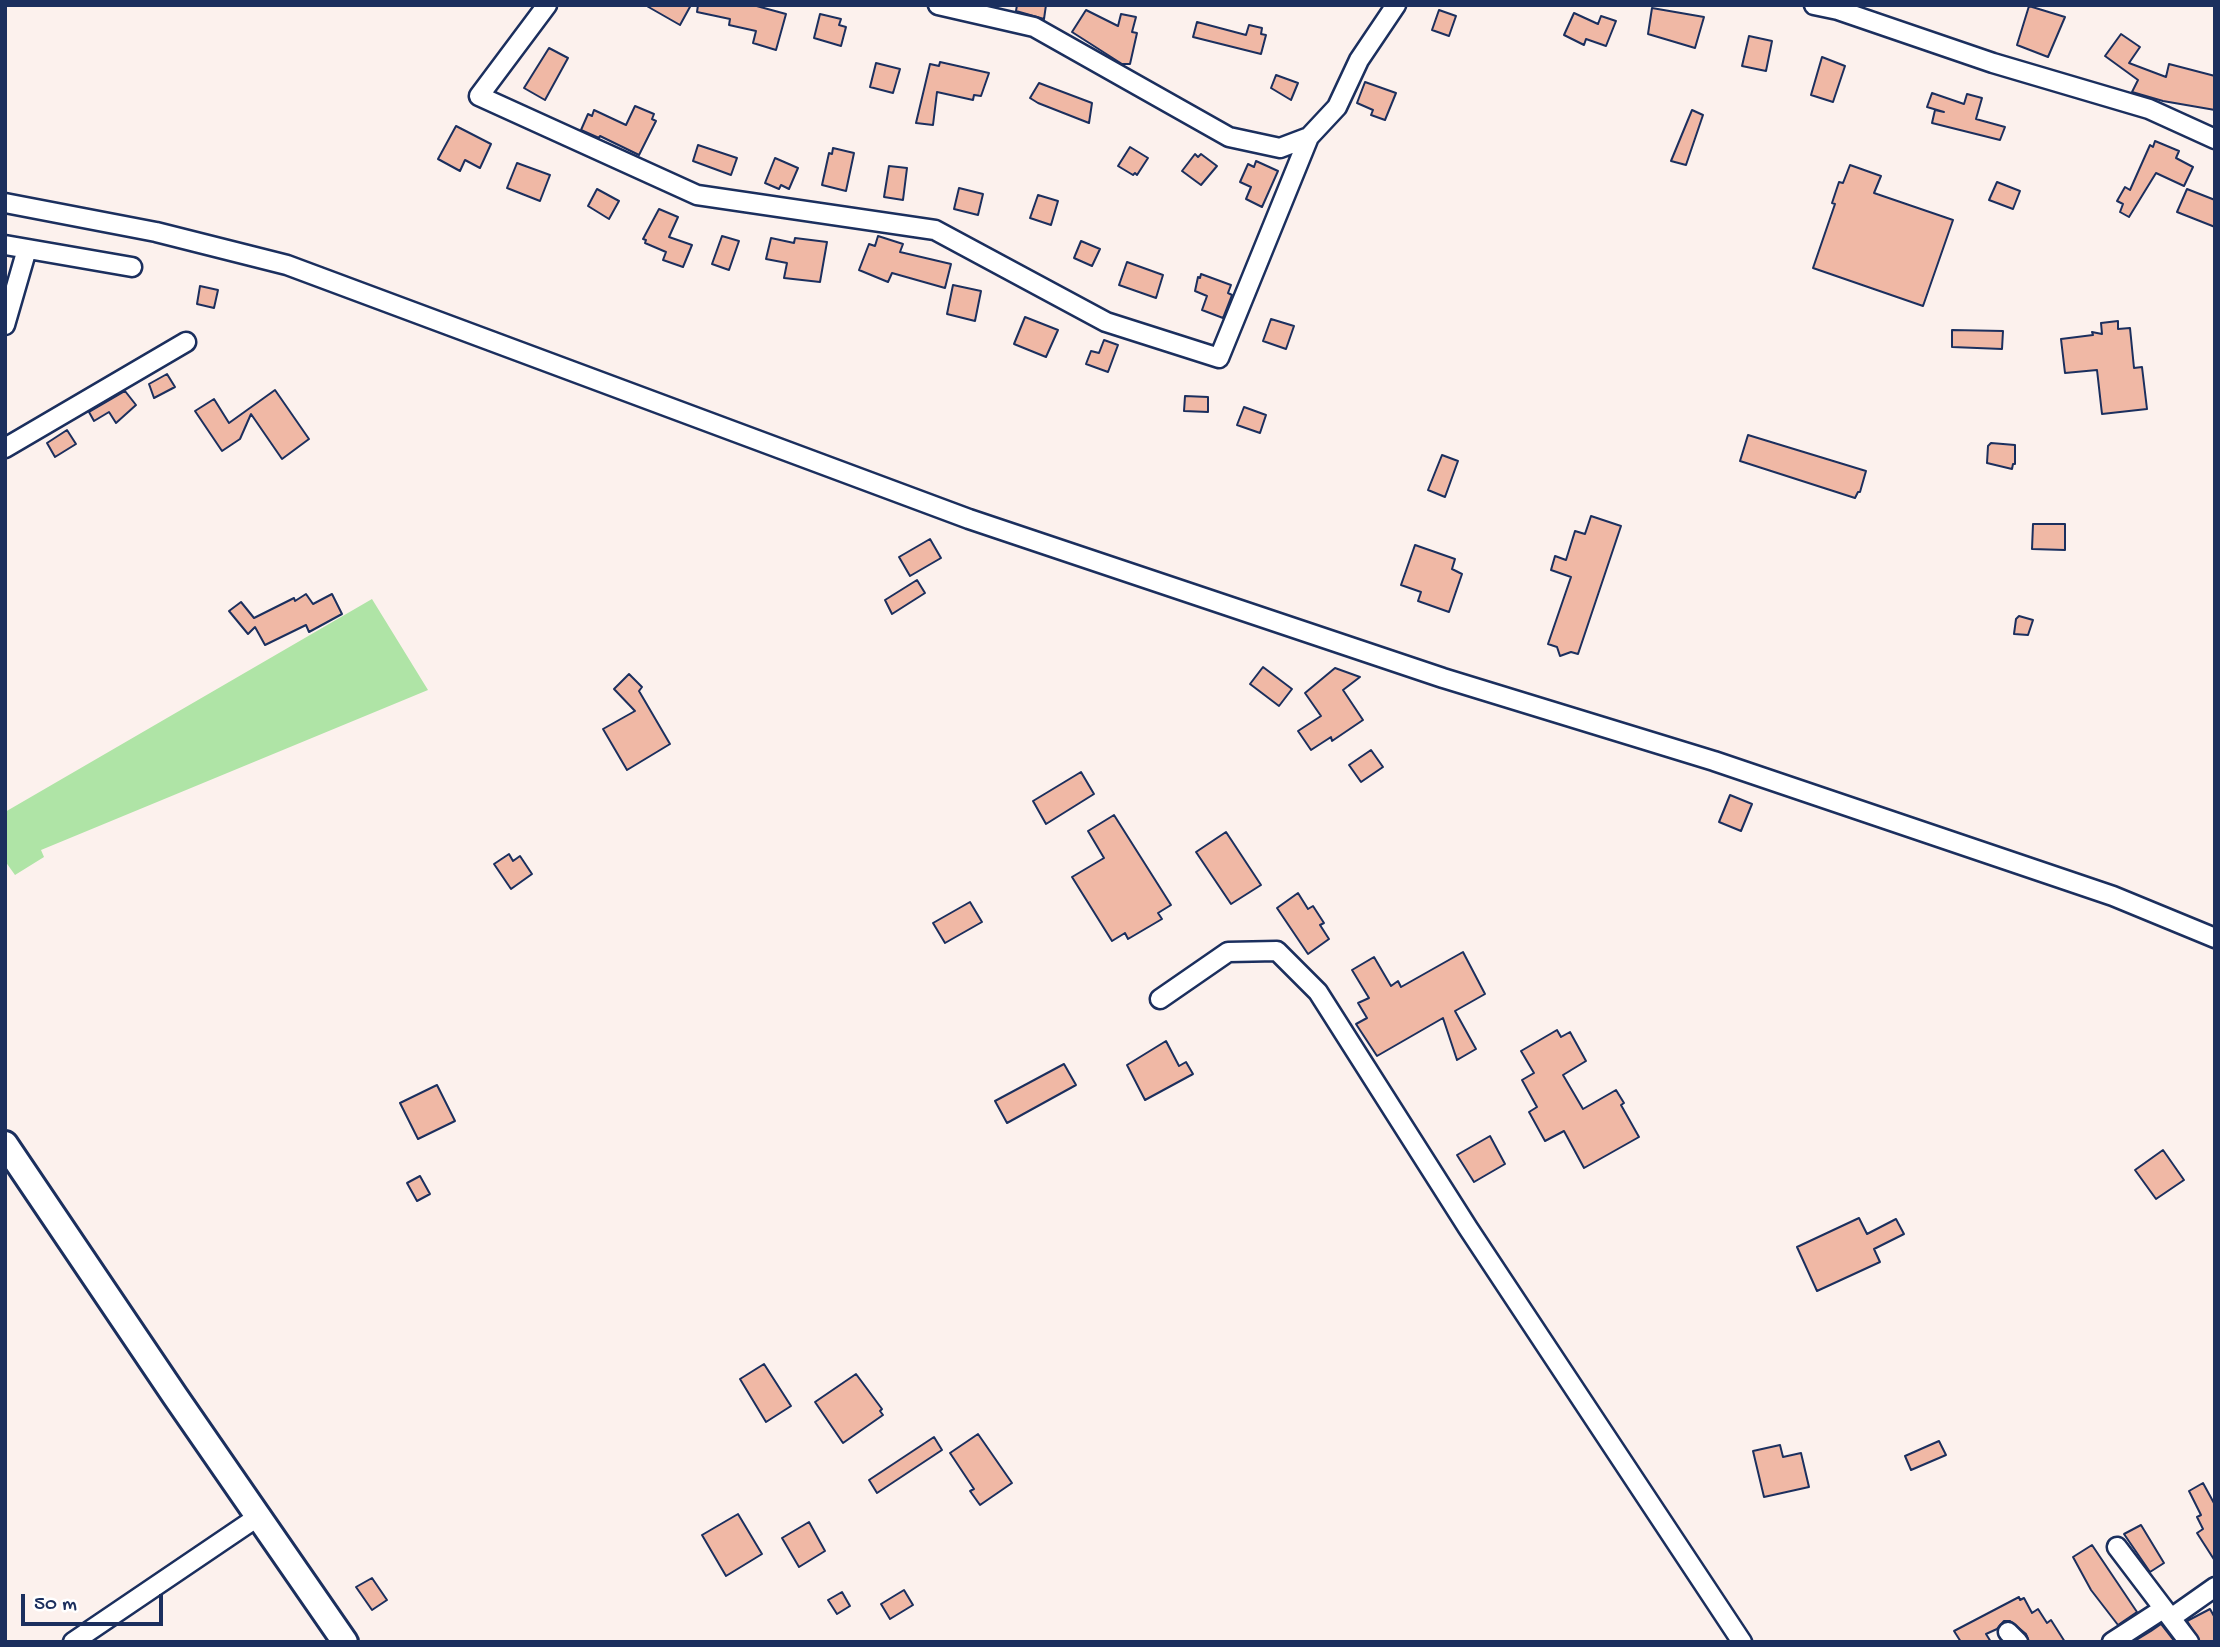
<!DOCTYPE html>
<style>
body{margin:0}
#map{position:relative;width:2220px;height:1647px;overflow:hidden;background:#fcf1ed;font-family:"Gochi Hand",sans-serif}
canvas{display:block}
.frame{position:absolute;inset:0;border:7px solid #1b2f5e;pointer-events:none}
.scale{position:absolute;left:21px;top:1594px;width:142px;height:32px;box-sizing:border-box;border:4px solid #1b2f5e;border-top:0;padding-left:9px;font-size:21px;line-height:24px;white-space:nowrap;color:#1b2f5e;-webkit-text-stroke:5px #fff;paint-order:stroke}
</style>
<div id="map">
<canvas width="2220" height="1647"></canvas>
<div class="frame"></div>
<div class="scale">50 m</div>
</div>
<script>
const c = document.querySelector('canvas').getContext('2d');
c.lineJoin = 'round';
function fill(path, color) { c.fillStyle = color; c.fill(path, 'evenodd'); }
function stroke(path, color, width, dash) { c.strokeStyle = color; c.lineWidth = width; c.lineCap = dash ? 'butt' : 'round'; c.setLineDash(dash || []); c.stroke(path); }
fill(new Path2D(`
 M372,599L428,690L41,850L44,857L15,875L5,861V812Z`), '#afe4a6');
const building = new Path2D(`
 M645,5H691L680,25Z
 M698,5H753L786,14L776,50L753,43L756,31L729,25L730,19L697,12Z
 M1017,5H1046L1044,19L1016,11Z
 M2029,6L2065,17L2048,57L2017,45Z
 M1652,8L1704,17L1695,48L1648,34Z
 M1086,10L1118,26L1121,14L1136,17L1132,32L1137,33L1130,64H1122L1072,32Z
 M1439,10L1456,16L1449,36L1432,30Z
 M1574,13L1598,24L1601,16L1616,21L1606,46L1586,39L1584,45L1564,35Z
 M820,14L841,19L839,25L846,27L841,46L814,38Z
 M1197,22L1246,35L1249,25L1262,28L1261,34L1266,35L1261,54L1193,37Z
 M2121,34L2140,47L2129,63L2166,77L2169,64L2215,76V110L2163,101L2132,92L2138,80L2105,56Z
 M1749,36L1772,41L1766,71L1742,66Z
 M549,48L568,58L545,100L524,88Z
 M1822,57L1845,66L1833,102L1811,95Z
 M940,62L989,73L981,96L974,95L973,100L937,92L933,125L916,123L930,64L939,66Z
 M876,63L900,69L893,93L870,87Z
 M1276,75L1298,83L1291,100L1271,88Z
 M1365,82L1396,93L1385,120L1371,115L1373,110L1357,103Z
 M1039,83L1092,103L1089,123L1038,103L1030,98Z
 M1932,93L1964,104L1967,94L1982,98L1976,119L2005,127L2000,140L1932,123L1935,110L1944,112L1927,107Z
 M635,106L654,114L652,119L656,121L639,155L600,136L599,138L581,130L588,114L592,116L594,110L626,125Z
 M1692,110L1703,115L1686,165L1671,161Z
 M456,126L491,144L480,168L465,160L460,171L438,159Z
 M2155,141L2179,151L2176,158L2193,167L2184,186L2156,173L2129,217L2120,212L2123,204L2117,201L2125,187L2130,190L2150,145L2153,147Z
 M698,145L737,158L731,175L693,161Z
 M1130,147L1148,158L1137,175L1135,173L1133,175L1118,166Z
 M833,148L854,153L846,191L822,185L829,153L832,154Z
 M1195,154L1198,157L1201,154L1217,166L1201,185L1182,171Z
 M775,158L798,168L789,189L781,185L779,189L765,183Z
 M1256,161L1278,171L1262,207L1246,199L1251,187L1240,182L1248,164L1254,167Z
 M517,163L550,175L540,201L507,188Z
 M1850,165L1881,176L1874,193L1953,220L1923,306L1813,268L1835,204L1832,203L1839,182L1843,183Z
 M889,166L907,168L903,200L884,197Z
 M1997,182L2020,191L2013,209L1989,200Z
 M959,188L983,194L978,215L954,209Z
 M597,189L619,201L609,219L588,206Z
 M2187,189L2215,200V227L2177,212Z
 M1038,195L1058,201L1051,225L1030,218Z
 M659,209L678,217L669,237L692,245L683,267L663,260L666,252L645,243L646,240L643,239Z
 M722,236L739,241L729,270L712,264Z
 M878,236L903,244L900,252L951,264L945,288L892,273L888,282L859,270L869,244L875,246Z
 M771,238L794,243L795,238L827,242L820,282L784,278L787,263L766,259Z
 M1081,241L1100,249L1092,266L1074,258Z
 M1127,262L1163,275L1156,298L1119,285Z
 M1201,274L1231,285L1228,293L1232,295L1223,318L1202,310L1207,296L1195,291L1198,277L1200,278Z
 M953,285L981,291L975,321L947,314Z
 M200,286L218,290L214,308L197,304Z
 M1025,317L1058,330L1046,357L1014,344Z
 M1271,319L1294,326L1286,349L1263,341Z
 M2118,321V329L2130,328L2134,368L2142,367L2147,409L2102,414L2097,370L2065,373L2061,339L2093,335L2092,332L2102,334L2101,323Z
 M1952,330L2003,331L2002,349L1952,347Z
 M1104,340L1118,345L1108,372L1086,364L1091,351L1099,353Z
 M167,374L175,387L154,398L149,384Z
 M275,390L309,439L282,459L251,414L240,439L222,451L195,411L214,399L229,423Z
 M125,391L136,405L116,423L109,412L94,421L89,412Z
 M1185,396L1208,397V412L1184,411Z
 M1244,407L1266,415L1260,433L1237,425Z
 M67,430L76,444L55,457L47,443Z
 M1748,435L1866,471L1860,492H1858L1855,498L1740,461Z
 M1991,443L2015,445V464H2013L2012,469L1987,463L1988,446Z
 M1442,455L1458,461L1445,497L1428,490Z
 M1591,516L1621,526L1578,654L1571,652L1560,656L1557,647L1548,644L1571,577L1551,570L1555,556L1566,560L1575,531L1585,534Z
 M2033,524H2065V550L2032,549Z
 M930,539L941,558L910,576L899,557Z
 M1415,545L1455,559L1452,569L1462,574L1449,612L1418,601L1421,592L1401,585Z
 M917,580L925,593L892,614L885,600Z
 M306,594L313,604L332,594L342,614L309,632L306,625L265,645L255,627L248,634L229,611L241,602L254,618L294,598L295,601Z
 M2019,616L2033,620L2028,635L2014,634L2016,619Z
 M1263,667L1292,689L1279,706L1250,684Z
 M1335,668L1360,677L1343,690L1363,720L1332,741L1331,737L1311,750L1298,731L1321,716L1305,693Z
 M629,674L642,687L639,691L670,744L627,770L603,729L635,711L614,689Z
 M1371,750L1383,767L1361,782L1349,765Z
 M1081,772L1094,794L1046,824L1033,801Z
 M1730,795L1752,804L1741,831L1719,822Z
 M1114,815L1171,905L1158,913L1162,919L1128,939L1125,933L1112,941L1072,877L1104,858L1088,831Z
 M1226,832L1261,885L1231,904L1196,852Z
 M509,854L513,861L520,856L532,874L511,889L494,864Z
 M1298,893L1308,909L1313,906L1324,923L1320,925L1329,939L1308,954L1277,908Z
 M970,902L982,922L945,943L933,923Z
 M1463,952L1485,994L1455,1011L1476,1049L1457,1060L1443,1018L1377,1056L1356,1024L1367,1018L1358,1003L1369,998L1352,970L1374,957L1391,986L1398,981L1401,987Z
 M1557,1030L1561,1037L1570,1032L1586,1061L1563,1075L1583,1109L1616,1090L1624,1103L1621,1105L1639,1137L1584,1168L1564,1131L1545,1141L1529,1112L1537,1107L1522,1080L1534,1073L1521,1051Z
 M1166,1041L1179,1066L1186,1062L1193,1074L1145,1100L1127,1065Z
 M1064,1064L1076,1085L1007,1123L995,1101Z
 M437,1085L455,1121L418,1139L400,1103Z
 M1490,1136L1505,1164L1474,1182L1457,1155Z
 M2163,1150L2184,1180L2156,1199L2135,1170Z
 M420,1176L430,1194L417,1201L407,1183Z
 M1859,1218L1867,1234L1896,1219L1904,1234L1874,1249L1880,1262L1817,1291L1797,1247Z
 M764,1364L791,1406L766,1422L740,1379Z
 M856,1374L882,1409L880,1411L883,1415L843,1443L815,1402Z
 M978,1434L1012,1483L980,1505L970,1491L974,1489L950,1453Z
 M934,1437L942,1450L877,1493L869,1480Z
 M1939,1441L1946,1455L1911,1470L1905,1456Z
 M1780,1445L1783,1457L1801,1453L1809,1487L1764,1497L1753,1451Z
 M2203,1483L2215,1505V1561L2197,1533L2203,1529L2197,1517L2201,1515L2189,1491Z
 M738,1514L762,1554L726,1576L702,1535Z
 M809,1522L825,1551L799,1567L782,1538Z
 M2141,1525L2164,1563L2150,1572L2124,1534Z
 M2092,1545L2137,1612L2118,1625L2091,1590L2073,1557Z
 M372,1578L387,1600L372,1610L356,1587Z
 M904,1590L913,1605L890,1619L881,1604Z
 M842,1592L850,1606L837,1614L828,1600Z
 M2019,1597L2020,1600L2024,1598L2032,1613L2038,1609L2047,1623L2051,1620L2065,1642H2029L2026,1634L2010,1621H2004L1997,1629L1986,1634L1991,1642H1961L1954,1631Z
 M2210,1609L2215,1618V1642H2200L2187,1621Z
 M2161,1624L2175,1642H2133L2151,1631Z`);
fill(building, '#f0b8a5');
stroke(building, '#1b2f5e', 2);
const street = new Path2D(`
 M547,5L479,96L697,195L935,230L1106,322L1219,358L1309,137L1337,107L1359,60L1396,5
 M938,5L1034,27L1229,137L1280,148L1309,137
 M1814,5L1838,10L1993,63L2149,109L2215,139
 M5,203L156,232L287,265L969,519L1443,678L1714,761L2113,896L2215,938
 M5,245L132,267
 M5,325L27,249
 M5,448L186,342
 M1160,999L1228,952L1277,951L1318,992L1468,1228L1742,1642
 M2117,1547L2189,1642
 M2171,1618L2215,1587
 M2008,1632L2018,1642
 M73,1642L259,1516
 M2112,1642L2163,1609`);
const secondary = new Path2D(`
 M5,1144L175,1396L345,1642`);
stroke(street, '#1b2f5e', 23);
stroke(secondary, '#1b2f5e', 30);
stroke(street, '#fff', 18);
stroke(secondary, '#fff', 24);
</script>
